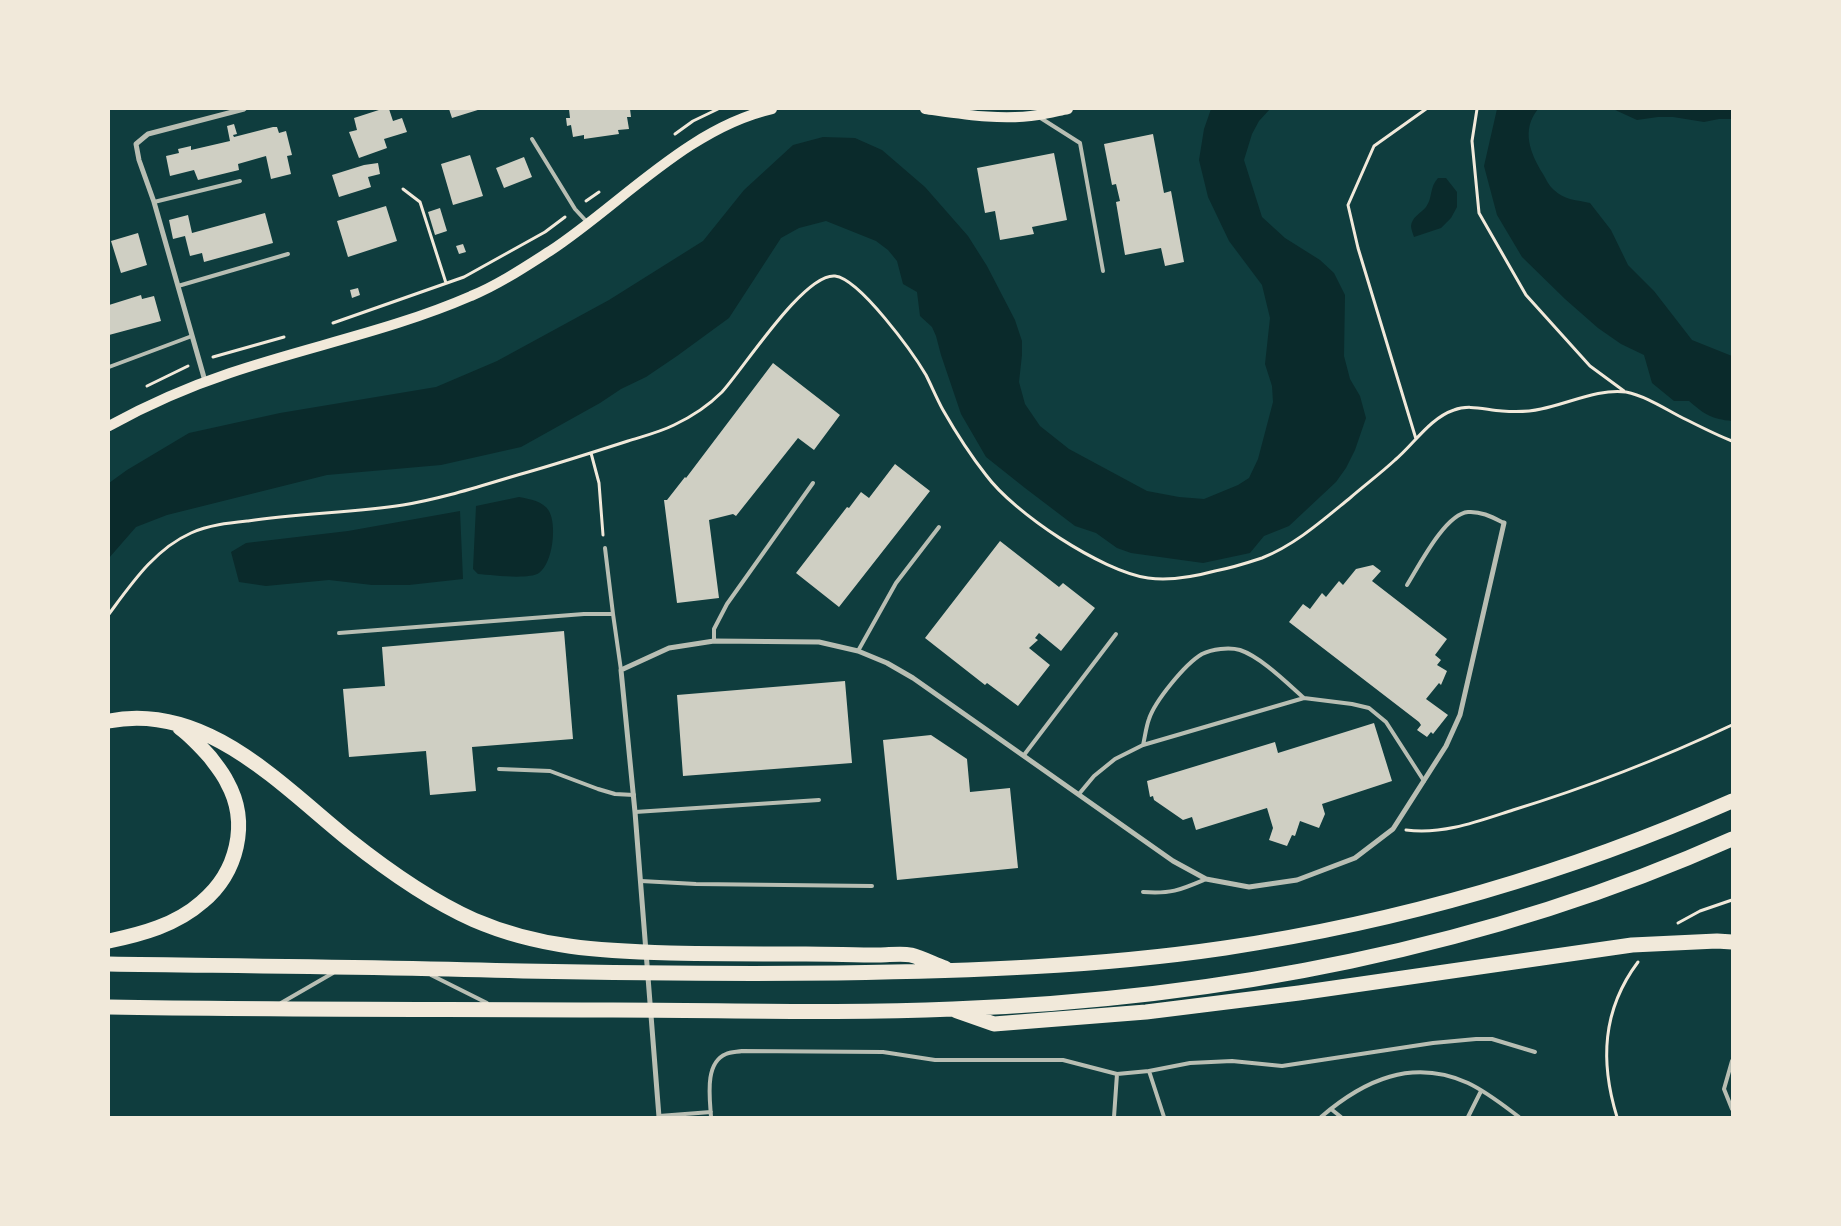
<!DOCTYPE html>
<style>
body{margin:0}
#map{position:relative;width:1841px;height:1226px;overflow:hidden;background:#0f3d3e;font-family:Lato,sans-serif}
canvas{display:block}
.frame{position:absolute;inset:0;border:110px solid #f1e9da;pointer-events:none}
</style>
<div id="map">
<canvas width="1841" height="1226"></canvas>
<div class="frame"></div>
</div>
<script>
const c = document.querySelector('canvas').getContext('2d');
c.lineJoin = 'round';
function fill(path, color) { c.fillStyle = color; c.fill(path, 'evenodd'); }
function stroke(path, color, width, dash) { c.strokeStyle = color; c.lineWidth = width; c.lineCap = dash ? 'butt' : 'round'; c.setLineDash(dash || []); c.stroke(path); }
fill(new Path2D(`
 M1211,109H1270L1259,121L1252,134L1244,160L1262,217L1285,238L1320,260L1334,273L1345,295L1344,356L1350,379L1360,396L1366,418L1355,450L1346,468L1336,482L1289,526L1264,536L1250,553L1203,563L1131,553L1117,548L1096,533L1075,526L1025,488L986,457L961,414L941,355L936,336L932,327L920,316L917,292L903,284L897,261L888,250L876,241L826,221L799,228L781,238L729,318L677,356L646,377L621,389L600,403L521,447L441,465L327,475L167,515L136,527L109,558V483L127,470L189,433L280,413L436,387L497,361L609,300L703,241L744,190L793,145L823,137L855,138L882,150L925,187L968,236L987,266L1015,320L1022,341V355L1019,382L1025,404L1040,426L1069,449L1147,491L1179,497L1204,499L1238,485L1249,478L1258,459L1273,402L1272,386L1265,364L1270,318L1262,285L1229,241L1208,197L1199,160L1204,129Z
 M1497,109H1538C1521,130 1530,153 1543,174C1546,179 1549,186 1554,190C1564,200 1577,200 1590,203L1611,230L1628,265L1654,291L1692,340L1732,356V421C1712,419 1705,415 1689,401H1674L1652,383L1644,355L1621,344L1598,328L1565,299L1522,257L1497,215L1484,166Z
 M1613,109H1732V119H1719L1704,122L1673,117H1658L1637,120Z
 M1438,178H1446L1457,192V207L1451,218L1441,228L1414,237C1413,234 1411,229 1411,226C1412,217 1421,213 1426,207C1433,197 1429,188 1438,178Z
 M519,497C530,499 543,501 549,511C557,525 553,563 539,573C528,580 492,575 478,574L473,569L476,506Z
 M460,511L463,579L409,585H372L329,580L266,586L239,582L231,552L246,543L348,531Z`), '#0a2a2b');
fill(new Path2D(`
 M382,109H389L393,121L402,118L407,132L384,139L387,148L359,158L349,132L357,130L354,118Z
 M449,109H481L452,118Z
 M569,109H630L631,117H627L629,129L618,130L619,134L584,139V135L573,137L571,125L567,126L566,118H570Z
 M234,124L237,134L233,135L234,137L273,127H277L279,133L286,131L292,155L287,156L291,174L271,179L266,156L238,164L239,170L198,180L194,170L170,176L166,156L179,153L178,149L191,146V150L230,141L227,126Z
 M1153,134L1164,193L1171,191L1184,262L1165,266L1161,248L1125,255L1116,202L1120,201L1116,184L1112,185L1104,144Z
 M1054,153L1067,220L1032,227L1034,234L1000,240L995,211L985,213L977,168Z
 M470,155L483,196L453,205L441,164Z
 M524,157L532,177L504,188L496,168Z
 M378,163L380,174L368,177L371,187L339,197L332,175L364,165Z
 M386,206L397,241L348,257L337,221Z
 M440,208L447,231L435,235L428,212Z
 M265,213L273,243L204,262L202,253L190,256L185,236L173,239L169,220L188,215L192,233Z
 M138,233L147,265L121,273L111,241Z
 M463,244L466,252L459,254L456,246Z
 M358,288L360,295L352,298L350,290Z
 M141,295L142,299L154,296L161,321L109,335V305Z
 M773,363L840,415L814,450L798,438L736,516L733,514L709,520L719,598L677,603L664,500H667L685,477L686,478Z
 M895,464L930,491L839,607L796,573L847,507L849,508L861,492L869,498Z
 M1000,541L1059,587L1063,583L1095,608L1061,651L1039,633L1035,638L1038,640L1029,648L1050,665L1018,706L987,683L985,685L925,638Z
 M1373,565L1381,571L1372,581L1447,639L1435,655L1441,660L1437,665L1447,671L1441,685L1439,683L1426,699L1448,715L1433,734L1431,732L1427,737L1417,730L1421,725L1419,722L1289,622L1303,604L1310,609L1322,593L1326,597L1339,581L1343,585L1356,569Z
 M564,631L573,739L472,747L476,791L430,795L426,751L349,757L343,689L385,686L382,647Z
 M845,681L852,763L683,776L677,695Z
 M1374,723L1392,781L1322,804L1325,814L1319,828L1300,821L1295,836L1292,835L1287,846L1269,840L1273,828L1267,808L1196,830L1192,817L1183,820L1154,800L1153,796L1150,797L1147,781L1275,742L1278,753Z
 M931,735L967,759L970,792L1010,788L1018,868L897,880L883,740Z`), '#cfcfc3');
stroke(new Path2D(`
 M1477,109L1472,141L1479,213L1526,295L1590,366L1624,391
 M675,134L693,121L718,109
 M403,189L420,202L446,283
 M586,201L599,192
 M333,323L464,277L545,232L565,217
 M213,357L284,337
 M147,386L188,366
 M1416,439L1358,248L1348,205L1374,146L1426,109
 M591,453L599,483L603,535
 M109,614C132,583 155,549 191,533C209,525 229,523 248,521C300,513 352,513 403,505C447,498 492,482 535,470C566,461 597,451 628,441C644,436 660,432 674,425C691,417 709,405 722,392C744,368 804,273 835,276C860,279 913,353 926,375C932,387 937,399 943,410C955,431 971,456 986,475C1014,513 1101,571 1148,578C1171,581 1193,577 1215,571C1231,568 1247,563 1262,558C1295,545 1323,520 1350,498C1365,485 1381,473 1395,460C1414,444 1430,418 1454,410C1469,404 1486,410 1502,411C1515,412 1528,412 1541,409C1567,404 1600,388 1626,392C1645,396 1662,407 1679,416C1697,425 1714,434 1732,441
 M1406,830C1443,835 1479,821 1513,810C1588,787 1662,758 1732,725
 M1678,923L1700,911L1732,900
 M1617,1117C1600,1062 1602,1010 1638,962`), '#f1e9da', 3);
stroke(new Path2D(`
 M1039,117L1080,143L1103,271
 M532,139L575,209L587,222
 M154,202L240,181
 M178,286L288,254
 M109,367L192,336
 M605,548L613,614
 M1407,585C1419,566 1445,514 1468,512C1481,511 1492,517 1504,523
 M339,633L584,614H613L621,670
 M714,641V629L727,604L813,483
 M858,651L896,583L939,527
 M1143,745C1145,737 1146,727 1149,719C1155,701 1185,664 1202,654C1212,649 1229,647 1240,650C1261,657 1287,683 1304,698
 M1024,755L1116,634
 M499,769L550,771L598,789L615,794L634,795
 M1079,794L1094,776L1115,759L1143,745L1304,698L1352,704L1369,708L1386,722L1424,781
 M635,812L819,800
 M641,881L696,884L872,886
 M1143,892C1172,894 1180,890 1206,879
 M431,975L487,1003
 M281,1003L333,973
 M1732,1061L1724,1089L1732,1109
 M1149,1071L1164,1117
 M1331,1109L1341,1117
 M659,1116L711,1112
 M711,1117C710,1099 704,1063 726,1054C730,1052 737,1052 742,1051L883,1052L935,1060H1063L1117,1074L1149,1071L1190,1063L1232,1061L1282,1066L1433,1043L1476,1039H1492L1535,1052
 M1114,1117L1117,1074
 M1321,1117C1364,1080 1412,1058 1468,1083C1487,1092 1503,1105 1519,1117
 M1468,1117L1481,1091`), '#b8beb3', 4);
stroke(new Path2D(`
 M205,381L154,202L139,160L136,144L148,134L244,109
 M659,1117L635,812L621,670L669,648L714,641L819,642L858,651L887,663L913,678L1173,861L1206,879L1249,887L1297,880L1355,858L1393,829L1446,746L1460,715L1504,523`), '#b8beb3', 5);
stroke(new Path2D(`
 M925,109C961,114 1001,121 1038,115C1048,114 1058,111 1068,109
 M109,426C147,405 188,387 230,373C310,346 393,330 471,296C498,285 525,267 550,251C620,205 688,128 772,109`), '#f1e9da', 10);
stroke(new Path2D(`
 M109,721C205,702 280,784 348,839C387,870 429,900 474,920C539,948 601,951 670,953C715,954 761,954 806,954C830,954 855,955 879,955C889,955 901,953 911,955C922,958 934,964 945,968
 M109,941C142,934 176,925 202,902C237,873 250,823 227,782C223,773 216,765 210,757C201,747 191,736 180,728
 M109,964C247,966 385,967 523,971C627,973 732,974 837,973C967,971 1096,967 1225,948C1399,922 1571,872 1732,801
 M109,1007C277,1010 445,1009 613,1010C726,1010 840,1014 953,1009C1219,999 1488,948 1732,839
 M957,1011L994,1024L1146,1012L1299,993L1632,945L1717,941L1732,942`), '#f1e9da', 15);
</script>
